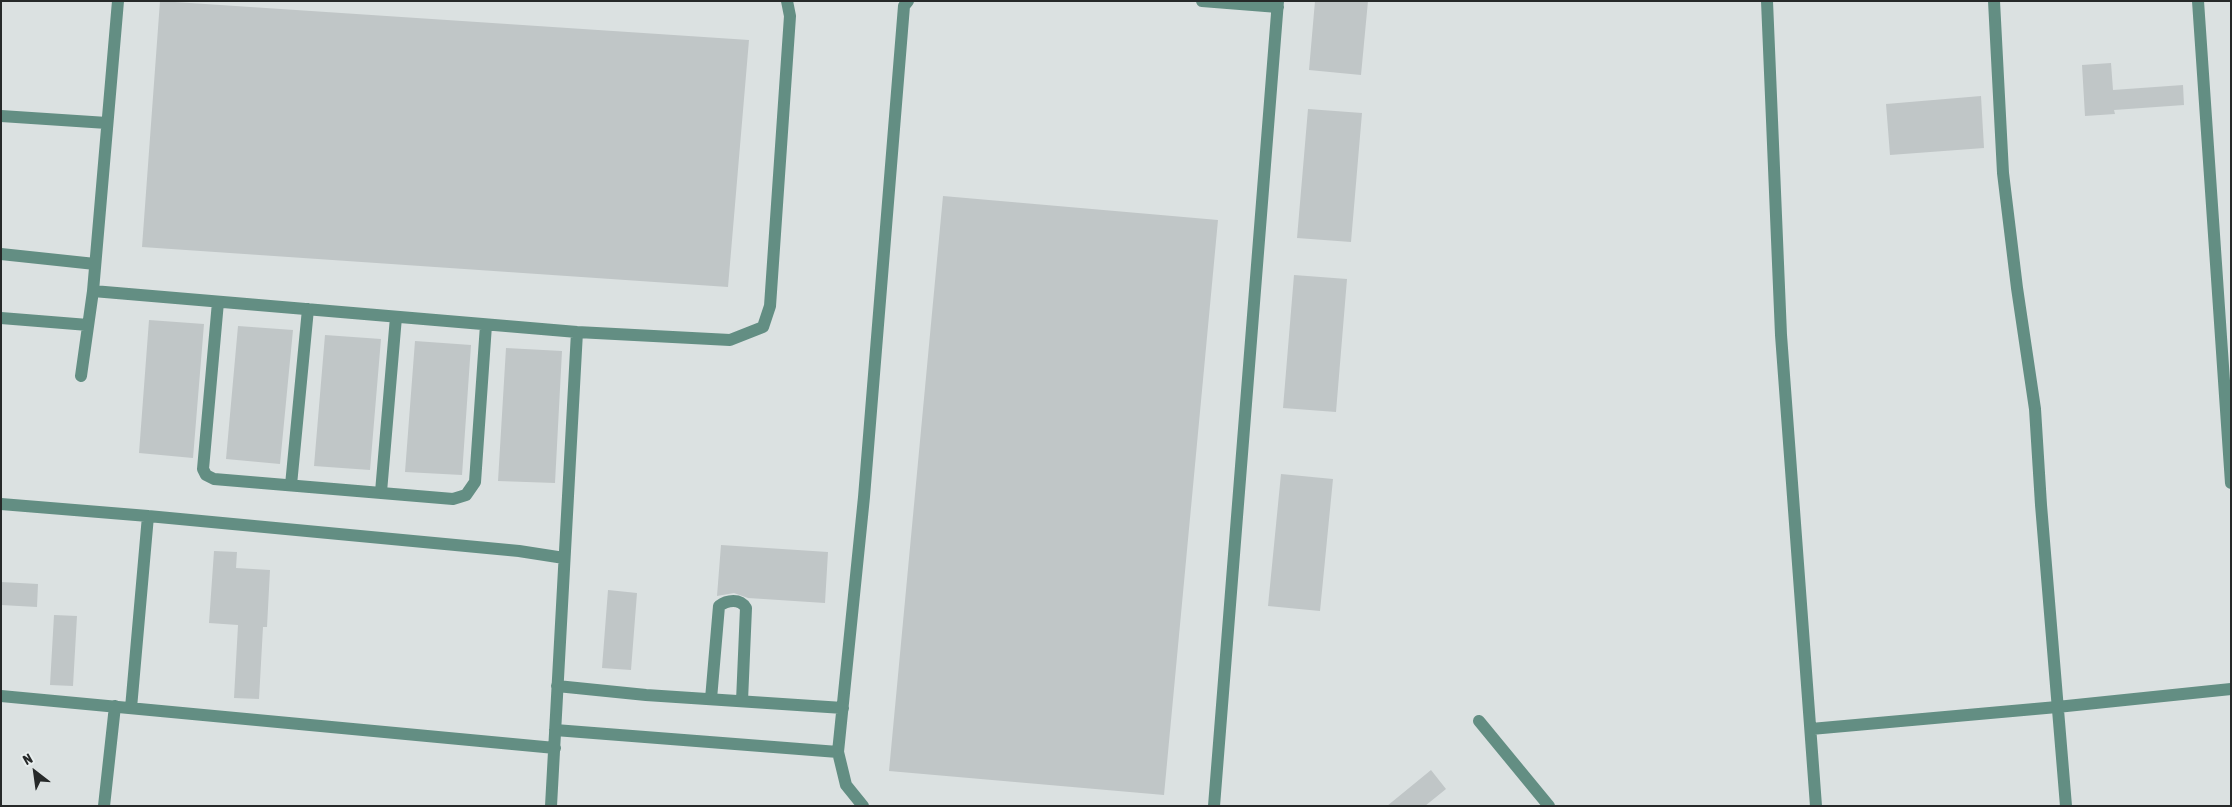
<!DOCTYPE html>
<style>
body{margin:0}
#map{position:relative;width:2232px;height:807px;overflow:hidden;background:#dbe1e1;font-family:"Asap Condensed",sans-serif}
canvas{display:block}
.frame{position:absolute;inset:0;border:2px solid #262929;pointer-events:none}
.north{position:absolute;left:10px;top:747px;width:50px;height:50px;-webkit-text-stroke:4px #e8eeee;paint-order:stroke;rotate:330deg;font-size:14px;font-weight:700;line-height:20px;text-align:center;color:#262929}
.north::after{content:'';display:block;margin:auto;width:18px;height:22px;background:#262929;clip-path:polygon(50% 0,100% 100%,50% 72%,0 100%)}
</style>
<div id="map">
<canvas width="2232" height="807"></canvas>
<div class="frame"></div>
<div class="north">N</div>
</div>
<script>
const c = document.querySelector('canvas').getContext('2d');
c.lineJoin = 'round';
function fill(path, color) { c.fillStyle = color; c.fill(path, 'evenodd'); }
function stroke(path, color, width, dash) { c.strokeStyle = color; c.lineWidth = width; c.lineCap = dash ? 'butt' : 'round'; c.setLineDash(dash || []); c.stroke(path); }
fill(new Path2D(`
 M160,1L749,40L728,287L142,247Z
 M1315,1H1368L1361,75L1309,70Z
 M2111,63L2113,90L2183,85L2184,105L2114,110L2115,114L2085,116L2082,65Z
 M1981,96L1984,148L1890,155L1886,104Z
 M1308,109L1362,113L1351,242L1297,238Z
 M943,196L1218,220L1164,795L889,771Z
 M1294,275L1347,279L1336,412L1283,408Z
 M149,320L204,324L193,458L139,453Z
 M238,326L293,330L280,464L226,459Z
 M325,335L381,339L370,470L314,466Z
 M415,341L471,345L462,475L405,472Z
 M506,348L562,351L555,483L498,481Z
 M1281,474L1333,479L1320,611L1268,606Z
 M721,545L828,552L825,603L748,598L734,593L717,596Z
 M214,551L237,552L236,568L270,570L267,627H263L259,699L234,698L238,625L209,623Z
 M1,582L38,584L37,607L1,605Z
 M608,590L637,593L631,670L602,668Z
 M54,615L77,616L73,686L50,685Z
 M1431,770L1446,789L1425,806H1387Z`), '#c0c6c7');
stroke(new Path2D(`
 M1202,1L1278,7
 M1767,1L1781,335L1816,806
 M1994,1L2003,173L2017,288L2035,409L2041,505L2066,806
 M2198,1L2231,483
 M1,116L107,123
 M1,254L95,264
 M93,291L577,332L730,340L763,327L770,306L790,16L787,1
 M218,302L203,469L206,475L214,479L453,499L466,495L475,482L486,325
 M1,318L88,325
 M81,376L93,291L118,1
 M291,485L308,309
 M381,492L396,317
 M1,504L148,516L519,551L564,558
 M557,686L646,695L843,708
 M1,696L555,748
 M711,699L719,606C727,600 740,598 746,608L742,701
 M131,708L148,516
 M1479,721L1549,806
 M1811,729L2057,707L2231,689
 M555,730L838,752
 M104,806L115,706
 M551,806L577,332
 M863,806L846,785L838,752L864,497L904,6L908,1
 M1214,806L1278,1`), '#638e83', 12);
</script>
